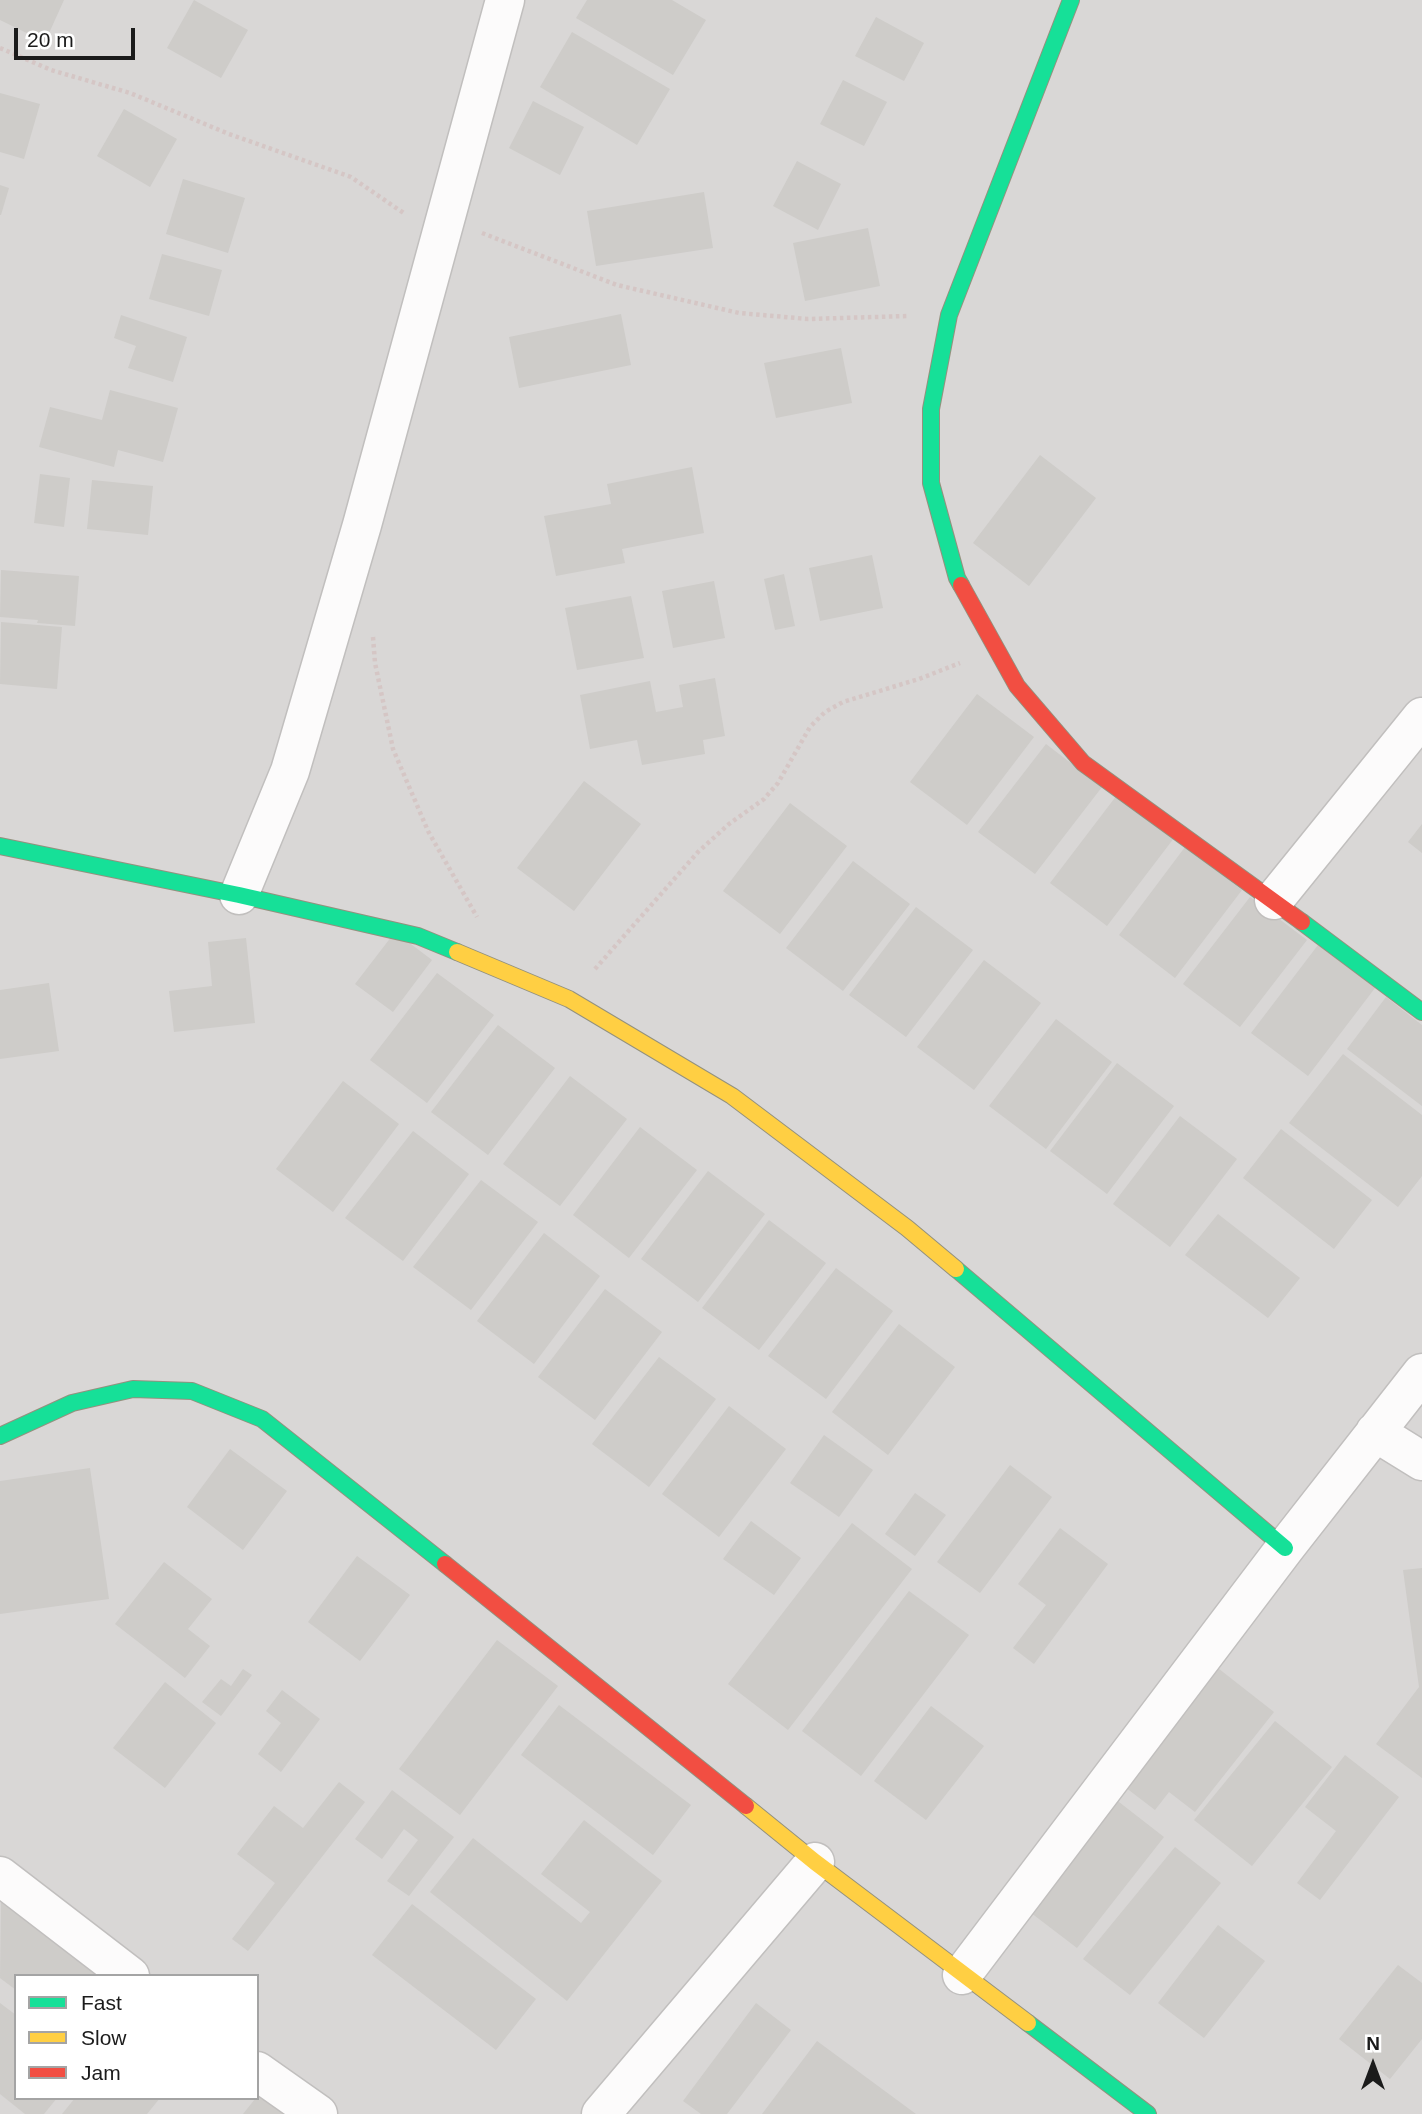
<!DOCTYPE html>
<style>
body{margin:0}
#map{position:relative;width:1422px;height:2114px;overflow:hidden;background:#eae7e4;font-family:Helvetica,sans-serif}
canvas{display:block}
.legend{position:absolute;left:14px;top:1974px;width:245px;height:126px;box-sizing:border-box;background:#fff;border:2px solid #a4a4a4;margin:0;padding:9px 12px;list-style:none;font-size:21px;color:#1b1b1b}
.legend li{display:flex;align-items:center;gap:14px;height:35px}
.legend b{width:35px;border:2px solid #a4a4a4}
.north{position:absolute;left:1338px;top:2030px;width:70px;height:70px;-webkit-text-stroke:5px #fff;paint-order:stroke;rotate:0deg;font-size:19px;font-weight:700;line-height:28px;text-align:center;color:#1b1b1b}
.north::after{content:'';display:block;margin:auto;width:24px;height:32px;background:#1b1b1b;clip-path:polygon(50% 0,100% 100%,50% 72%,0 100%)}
.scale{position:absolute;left:14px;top:28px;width:121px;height:32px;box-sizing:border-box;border:4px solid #1b1b1b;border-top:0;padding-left:9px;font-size:21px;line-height:24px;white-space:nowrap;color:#1b1b1b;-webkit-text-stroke:5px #fff;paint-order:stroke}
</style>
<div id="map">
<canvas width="1422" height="2114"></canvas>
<ul class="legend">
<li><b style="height:9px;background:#16e098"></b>Fast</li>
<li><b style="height:9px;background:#ffcf43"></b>Slow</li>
<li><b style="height:9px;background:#f24e42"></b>Jam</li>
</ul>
<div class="north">N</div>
<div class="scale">20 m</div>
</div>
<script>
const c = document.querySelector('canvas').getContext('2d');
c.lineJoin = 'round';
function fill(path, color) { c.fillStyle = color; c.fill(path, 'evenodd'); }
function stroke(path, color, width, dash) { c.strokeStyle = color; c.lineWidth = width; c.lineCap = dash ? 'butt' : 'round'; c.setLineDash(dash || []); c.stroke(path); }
fill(new Path2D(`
 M0,0H1422V2114H0ZM16,1976H257V2098H16Z`), '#d9d7d6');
fill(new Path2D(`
 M0,0H64L45,42L0,20Z
 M194,0L248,30L221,78L167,48Z
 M587,0H672L706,20L673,75L576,18Z
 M876,17L924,43L904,81L855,56Z
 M572,32L670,89L637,145L540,87Z
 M843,80L887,102L864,146L820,124Z
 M0,93L40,104L24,159L0,152Z
 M533,101L584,127L560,175L509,148Z
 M124,109L177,139L150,187L97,156Z
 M797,161L841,184L818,230L773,206Z
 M183,179L245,198L228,253L166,234Z
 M0,185L9,188L1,215H0Z
 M704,192L713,248L596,266L587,211Z
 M868,228L880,286L805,301L793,243Z
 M162,254L222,270L209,316L149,299Z
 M621,314L631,365L519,388L509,337Z
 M121,315L187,337L173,382L128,368L136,346L114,338Z
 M841,348L852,403L776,418L764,363Z
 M110,390L178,408L163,462L118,450L114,467L39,447L50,407L102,420Z
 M1040,455L1096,498L1029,586L973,543Z
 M692,467L704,533L622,549L625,563L556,576L544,516L611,504L607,484Z
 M40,474L70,478L64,527L34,523Z
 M92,480L153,486L148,535L87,529Z
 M872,555L883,608L820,621L809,568Z
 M1,570L79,576L75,626L37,623L38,620L0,617Z
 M784,574L795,626L775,630L764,579Z
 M714,581L725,638L673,648L662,591Z
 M631,596L644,658L577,670L565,608Z
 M1,622L62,627L57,689L0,684Z
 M715,678L725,736L703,740L705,754L642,765L637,740L590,749L580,695L650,681L656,712L683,707L679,685Z
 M977,694L1034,737L967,825L910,782Z
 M1046,744L1102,787L1035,874L978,832Z
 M584,781L641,824L574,911L517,868Z
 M1117,795L1174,838L1107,926L1050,883Z
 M790,803L847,846L780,934L723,891Z
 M1422,824V853L1408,842Z
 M1185,847L1242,890L1175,978L1119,935Z
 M853,861L910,904L843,991L786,948Z
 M1250,897L1307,940L1240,1027L1183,984Z
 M916,907L973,950L906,1037L849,995Z
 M395,932L432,960L393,1012L355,984Z
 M246,938L255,1023L174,1032L169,991L212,986L208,942Z
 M1318,945L1375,988L1308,1076L1251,1033Z
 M984,960L1041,1003L974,1090L917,1047Z
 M437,973L494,1015L427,1103L370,1060Z
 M49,983L59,1051L0,1059V990Z
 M1386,997L1422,1025V1106L1347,1049Z
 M1056,1019L1112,1062L1046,1149L989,1106Z
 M498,1025L555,1068L488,1155L431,1112Z
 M1343,1054L1422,1115V1176L1398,1207L1289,1123Z
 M1117,1063L1174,1106L1107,1194L1050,1151Z
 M570,1076L627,1119L560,1206L503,1164Z
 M343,1081L399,1124L333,1212L276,1169Z
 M1180,1116L1237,1159L1170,1247L1113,1204Z
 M640,1127L697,1170L629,1258L573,1215Z
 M1281,1129L1372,1200L1334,1249L1243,1178Z
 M413,1131L469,1174L403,1261L345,1218Z
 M708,1171L765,1214L698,1302L641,1259Z
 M481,1180L538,1222L471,1310L413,1267Z
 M1218,1214L1300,1278L1268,1318L1185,1255Z
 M769,1220L826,1263L759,1350L702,1308Z
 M544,1233L600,1276L534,1364L477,1321Z
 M836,1268L893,1311L826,1399L768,1356Z
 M605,1289L662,1332L595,1420L538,1377Z
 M899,1324L955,1367L888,1455L832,1412Z
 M659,1357L716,1399L649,1487L592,1444Z
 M729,1406L786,1449L719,1537L662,1494Z
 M824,1435L873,1470L839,1517L790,1483Z
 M230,1449L287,1491L243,1550L187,1507Z
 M1010,1465L1052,1497L980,1593L937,1562Z
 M90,1468L109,1599L0,1614V1481Z
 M915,1493L946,1515L915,1556L885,1534Z
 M751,1521L801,1558L774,1595L723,1559Z
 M852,1523L912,1569L788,1730L728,1684Z
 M1060,1528L1108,1564L1034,1664L1013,1648L1046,1605L1018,1584Z
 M357,1556L410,1595L360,1661L308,1622Z
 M164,1562L212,1599L188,1629L210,1646L185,1678L115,1624Z
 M1422,1568V1778L1376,1744L1419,1687L1403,1570Z
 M909,1591L969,1635L861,1776L802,1731Z
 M497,1640L558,1686L460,1815L399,1769Z
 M1214,1665L1274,1712L1195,1812L1169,1792L1155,1810L1121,1784Z
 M243,1669L252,1675L221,1716L202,1702L221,1679L231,1686Z
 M165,1682L216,1723L165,1788L113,1748Z
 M282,1690L320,1719L281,1772L258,1754L281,1723L266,1711Z
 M559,1705L691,1805L653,1855L521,1755Z
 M931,1706L984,1746L926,1820L874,1781Z
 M1275,1721L1332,1767L1252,1866L1194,1820Z
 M1345,1755L1399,1797L1320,1900L1297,1883L1336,1831L1305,1807Z
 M339,1782L365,1802L248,1951L232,1939L275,1883L237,1854L274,1806L303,1828Z
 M392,1790L454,1837L409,1896L387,1881L418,1840L404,1829L382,1859L355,1839Z
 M1110,1795L1164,1837L1077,1948L1022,1906Z
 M584,1820L662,1881L567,2001L430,1892L473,1838L581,1923L590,1912L541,1874Z
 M1175,1847L1221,1883L1130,1995L1083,1959Z
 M1,1901L97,1976H16V1990L0,1978Z
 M412,1904L536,1999L496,2050L372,1955Z
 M1218,1925L1265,1961L1204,2038L1158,2003Z
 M1398,1965L1422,1983V2039L1390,2079L1339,2039Z
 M0,2003L16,2015V2098H57L44,2114H25L0,2094Z
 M756,2003L791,2030L727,2114H701L683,2101Z
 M817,2041L916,2114H762Z
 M259,2094L284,2114H243Z
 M75,2098H160L147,2114H62Z`), '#ceccc9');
const street = new Path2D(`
 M239,895L290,771L362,525L505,0
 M1274,900L1422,717
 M1375,1432L1422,1461
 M0,1876L130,1976
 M962,1975L1285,1548L1422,1373
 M257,2071L318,2114
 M601,2114L815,1862`);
const fast = new Path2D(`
 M961,585L957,578L931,483V409L949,315L1071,0
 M0,846L239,895L418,936L457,952
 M1302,922L1422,1012
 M956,1269L1285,1548
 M0,1436L72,1403L133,1389L192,1391L262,1419L445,1564
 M1028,2023L1148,2114`);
const slow = new Path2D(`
 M457,952L569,999L732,1096L907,1228L956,1269
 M746,1806L815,1862L1028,2023`);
const jam = new Path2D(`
 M961,585L1017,686L1083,763L1302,922
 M445,1564L746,1806`);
stroke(street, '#c1bfbe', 41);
stroke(fast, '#93917e', 18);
stroke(slow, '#93917e', 18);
stroke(jam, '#93917e', 18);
stroke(new Path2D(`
 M0,48L51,70L130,93L229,134L351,177L405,214
 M482,233L617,285L739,313L808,319L908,316
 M373,637L375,663L393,749L428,831L477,917
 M595,969L698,852L729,824L764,799L778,783L810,727L825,712L843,702L919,679L960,663`), '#d5c6c5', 4.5, [3.5, 3.5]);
stroke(street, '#fcfbfb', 38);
stroke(fast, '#16e098', 16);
stroke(slow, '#ffcf43', 16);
stroke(jam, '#f24e42', 16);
</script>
